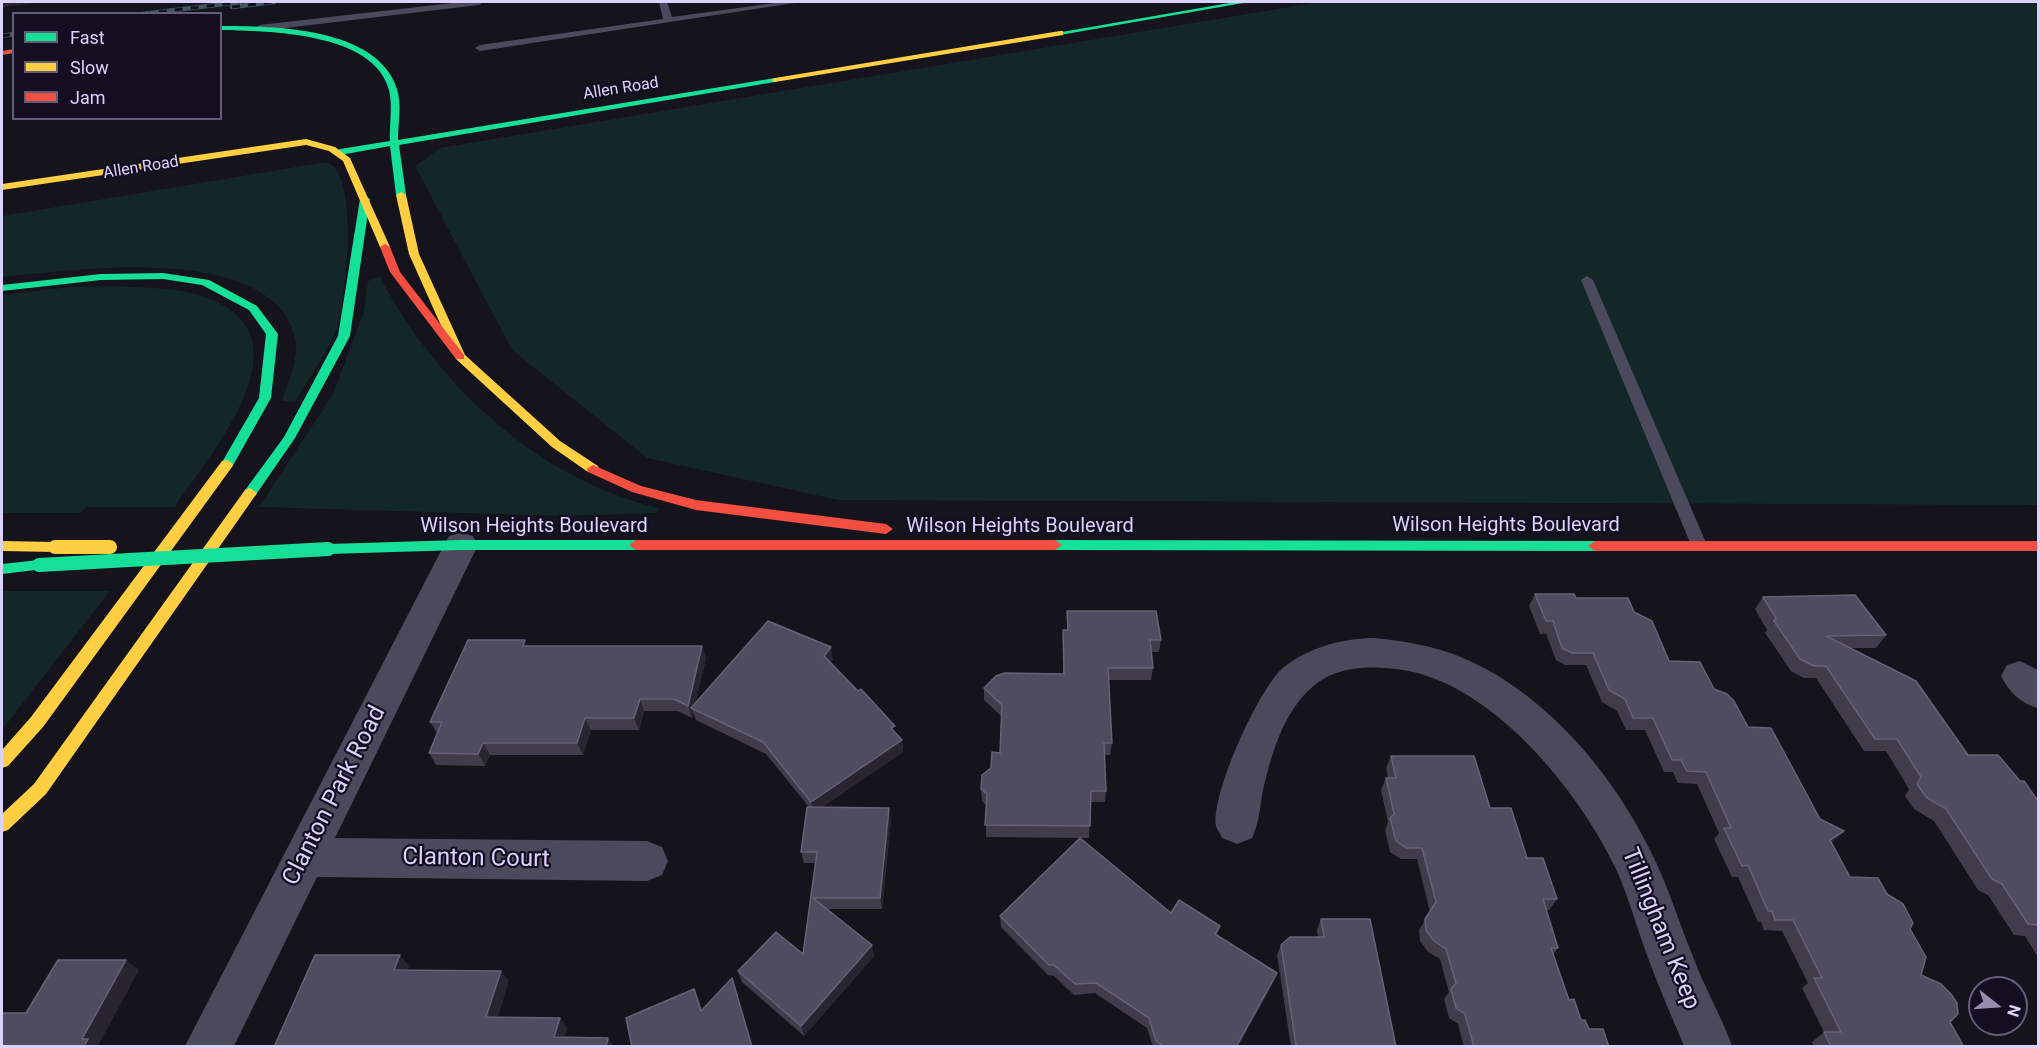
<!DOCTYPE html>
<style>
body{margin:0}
#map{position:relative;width:2040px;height:1048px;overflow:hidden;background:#15131c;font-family:Roboto,sans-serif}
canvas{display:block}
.frame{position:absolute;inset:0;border:3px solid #dad2fb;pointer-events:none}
.legend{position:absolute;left:12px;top:12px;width:210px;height:108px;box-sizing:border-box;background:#130f20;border:2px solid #635d78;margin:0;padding:8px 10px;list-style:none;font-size:18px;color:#dad2fb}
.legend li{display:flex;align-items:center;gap:12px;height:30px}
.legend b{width:30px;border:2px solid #635d78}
.north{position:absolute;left:1968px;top:976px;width:60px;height:60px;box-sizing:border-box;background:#130f20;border:2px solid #635d78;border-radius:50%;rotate:107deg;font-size:16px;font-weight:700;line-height:24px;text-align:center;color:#dad2fb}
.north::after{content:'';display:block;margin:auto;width:21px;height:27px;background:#958fad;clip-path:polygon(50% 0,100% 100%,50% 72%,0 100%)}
</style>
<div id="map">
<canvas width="2040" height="1048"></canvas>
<div class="frame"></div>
<ul class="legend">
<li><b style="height:8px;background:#16e098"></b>Fast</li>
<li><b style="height:8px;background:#ffcf43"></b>Slow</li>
<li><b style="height:8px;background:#f24e42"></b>Jam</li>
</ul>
<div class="north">N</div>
</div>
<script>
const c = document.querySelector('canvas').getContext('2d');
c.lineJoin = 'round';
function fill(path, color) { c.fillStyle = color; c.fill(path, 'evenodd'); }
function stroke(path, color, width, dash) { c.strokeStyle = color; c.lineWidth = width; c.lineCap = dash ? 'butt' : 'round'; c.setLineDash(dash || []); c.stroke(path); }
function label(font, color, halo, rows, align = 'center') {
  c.font = font + ' Roboto,sans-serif'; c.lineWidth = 4.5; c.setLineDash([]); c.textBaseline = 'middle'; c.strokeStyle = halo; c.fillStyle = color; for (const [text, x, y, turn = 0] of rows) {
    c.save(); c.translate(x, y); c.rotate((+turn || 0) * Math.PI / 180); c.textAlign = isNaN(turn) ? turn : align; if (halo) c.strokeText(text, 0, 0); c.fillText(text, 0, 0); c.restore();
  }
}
fill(new Path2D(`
 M1319,2H2038V505L838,500L647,458L512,350L415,166L440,148Z
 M326,162C361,172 345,298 338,325C332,346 307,381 295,402L282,401C287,384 300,357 295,338C273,241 73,270 2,277V216Z
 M380,277C437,385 539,480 659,508L657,513L564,516L259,507L333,394L364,311L368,281Z
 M117,286C143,288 170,287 195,294C319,328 215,448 175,507H86L80,513H2V295L70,287Z
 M2,591H110L2,730Z`), '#132628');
fill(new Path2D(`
 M461,2H483L479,5L260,31L255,28L260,25Z
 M659,2H667L672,17L782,2H801L480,51L475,48L480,45L663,19Z
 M1587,276L1593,280L1707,545L1705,549H1693L1691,545L1581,280Z`), '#4b495c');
fill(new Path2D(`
 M461,533L473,536L478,545L335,838L647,841L662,847L668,861L662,875L647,881L317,877L234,1046H185L444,545L449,536Z
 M1375,638C1405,641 1435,646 1463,658C1544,692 1612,772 1650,850C1668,885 1679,923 1694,959C1705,989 1722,1017 1732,1046H1684C1672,1017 1659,988 1648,958C1637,929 1629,898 1616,869C1578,789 1489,679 1396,669C1363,665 1331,667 1307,692C1282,717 1271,756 1263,790C1260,807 1259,823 1252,838L1237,844L1222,838C1221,834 1217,830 1216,826C1211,794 1259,687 1284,667C1309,647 1344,638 1375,638Z
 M2020,661L2038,670V708C2021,704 2009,692 2001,676L2007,665Z`), '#4b495c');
fill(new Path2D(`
 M1235,2H1249L1060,35L1056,33Z
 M220,26C273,26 378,27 397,89C402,104 398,124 398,140L775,78L779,80L775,82L399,145L406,195L401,198L396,195L390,146L340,155L335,152L340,149L390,141C389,125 393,106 389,90C374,32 268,31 220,30Z
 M365,196L370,199L350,336L295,438L255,496H245L243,493L284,437L338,336L360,199Z
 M163,273L209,280L257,306L278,334L271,398L232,467H222L221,464L259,398L266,334L249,310L202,285L163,279L101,280L2,291V285L101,274Z
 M461,540H636L643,545L636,550H461L328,554L321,549L328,544Z
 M1055,540L1595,541L1602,546L1595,551L1055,550L1048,545Z
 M39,560L44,561L46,565L44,569L2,574V564Z`), '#16e098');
fill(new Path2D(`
 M1060,31H1063V35L775,82L771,80L775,78Z
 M306,139L335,147L350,158L390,247L389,249L385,250L380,247L343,161L329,151L306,145L2,190V184Z
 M401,192L406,195L419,254L465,355L560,441L598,466L599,469L598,472H588L552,447L456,359L409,254L396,195Z
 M227,460L233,464L232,467L43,727L8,766L2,768V750L31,717L222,461Z
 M250,488L257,493L255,496L46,794L8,830L2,832V814L34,784L245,490Z
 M2,541L55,542L62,547L55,552L2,551Z`), '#ffcf43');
fill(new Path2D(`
 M14,49V53L2,55V51Z
 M385,244L390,247L400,272L464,355V359H456L390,272L380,247Z
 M593,465L641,486L696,500L886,524L893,529L886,534L696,510L632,492L588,472L587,469Z
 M636,540H1055L1062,545L1055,550H636L629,545Z
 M1595,541H2038V551H1595L1588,546Z`), '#f24e42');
const rail = new Path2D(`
 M232,7L274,2
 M143,14L240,2
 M2,36L14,34`);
stroke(rail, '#455463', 4.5);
stroke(rail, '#130f20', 3, [8]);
stroke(new Path2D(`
 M39,565L328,549`), '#16e098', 14);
stroke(new Path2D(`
 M55,547H110`), '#ffcf43', 14);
fill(new Path2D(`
 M1535,594L1576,598L1634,612L1669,661L1714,689L1748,727L1832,843L1850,877L1887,894L1910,929L1921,975L1964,1047H1814L1812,1042L1824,1032L1802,988L1808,983L1782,931L1764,930L1761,922H1758L1738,877H1732L1714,839L1719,833L1697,784L1678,783L1673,772H1664L1645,730H1626L1617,711L1602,702L1586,665H1565L1556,660L1546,634H1540L1529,606Z
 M1763,597L1886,635L1876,648H1850L1968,755L2038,801V957L2025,936L2014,935L1988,895L1978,890L1934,821L1914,809L1905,796L1909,789L1886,751H1864L1816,678H1804L1791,671L1765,633L1767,630L1755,609Z
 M1067,611L1161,640L1159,652H1151L1153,668L1151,680H1108L1112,743L1110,755H1104L1106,791L1105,802H1090L1089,838H1080L1171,913L1220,926L1217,935L1277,973L1273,983L1238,1047H1153L1147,1028L1095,993L1074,995L1054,976L1048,975L1001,927L1000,916L1080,838L986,837V805L982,801L981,789L991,768L1000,753L1001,716L984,700V688L1063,674V630H1067Z
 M528,646L706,658L695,704L833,660L831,662L902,740L903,752L822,807L891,820L882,909H826L872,945L874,956L804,1036L742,982L738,971L803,954L816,863H804L801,852L809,807L766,754L696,720L693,712L692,718L678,711H644L639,730H591L583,755H490L485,766L436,765L429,753L437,733L430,722Z
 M1391,756L1490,808L1557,899L1549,910H1546L1558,948L1553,955L1569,1000L1581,1020L1589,1029L1609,1047H1464L1458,1024L1449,1018L1444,999L1449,992L1440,959L1428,952L1420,941L1419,930L1430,912L1417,859H1401L1390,852L1385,830L1388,822L1381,790L1386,778H1388L1386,768Z
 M1321,919L1396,1047H1291L1277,955L1281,945L1318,937L1317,930Z`), '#403c4c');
fill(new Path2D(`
 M2,2H45L2,7Z
 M702,646L706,658L694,709L691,708L693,712L692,718L688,706Z
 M831,647L833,660L827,668L824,656Z
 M640,699L644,711L639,730L634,718Z
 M585,718L591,730L583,755L577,743Z
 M902,740L903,752L814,813L811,802Z
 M483,743L490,755L485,766L478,754Z
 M889,808L891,820L882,909L880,898Z
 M1844,831L1833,843L1819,852L1830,840Z
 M872,945L874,956L804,1036L801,1026Z
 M400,955L409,966L403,981L394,970Z
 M126,960L139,970L98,1046L99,1047H84L82,1039Z
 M501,971L509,981L495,1027L486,1017Z
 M1277,973L1273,983L1238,1047H1236Z
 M732,978L736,989L753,1047H752Z
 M694,989L699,999L706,1021L701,1011Z
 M560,1018L567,1028L562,1047L554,1037Z
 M608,1038L614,1047H606Z`), '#282531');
const building = new Path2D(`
 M1535,594H1574L1576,598H1628L1634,612L1652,621L1669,661L1700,662L1714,689L1727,694L1734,701L1748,727L1771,728L1820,819L1844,831L1830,840L1850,877L1878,878L1887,894L1903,904L1913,923L1910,929L1926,957L1921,975L1941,984L1951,994L1957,1003L1958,1014L1950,1022L1964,1047H1831L1824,1032H1841L1814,978H1822L1793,920H1775L1772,911H1768L1748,865L1742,866L1724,828H1731L1706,772L1687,771L1681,760H1672L1653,718H1633L1625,699L1609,690L1593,653H1572L1562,648L1553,621H1546Z
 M1855,595L1886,635L1826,636L1916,681L1968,755H1998L2020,781H2024L2038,801V925L2028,924L2002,884L1992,879L1946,809L1926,797L1917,784L1921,777L1897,739H1875L1826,666H1814L1800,659L1774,621L1776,618L1763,597Z
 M1067,611H1156L1161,640H1150L1153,668H1108L1112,743H1104L1106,791H1091L1090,826L985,825L987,794L981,789L982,775L991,768L992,752L1000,753L1002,705L984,688L996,676L1005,673L1064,674L1063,630H1068Z
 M768,621L831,647L824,656L858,691L861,689L895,726L891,728L902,740L811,802L763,742L691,708Z
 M468,640H525L523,646H702L688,706L674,699H640L634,718H585L577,743H483L478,754L429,753L442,722H430Z
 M1391,756H1474L1490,808H1511L1527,858H1543L1557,899H1543L1558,948H1551L1569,1000L1574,999L1581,1020H1585L1589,1029H1603L1609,1047H1474L1465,1014L1456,1008L1451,989L1456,983L1446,949L1434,941L1426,930L1425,919L1436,902L1422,848H1406L1396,841L1390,818L1394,814L1386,778H1396Z
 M807,807L889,808L880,898H813L872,945L801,1026L738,971L776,932L803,954L817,852H801Z
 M1080,838L1171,913L1179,900L1220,926L1215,934L1277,973L1236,1047H1165L1156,1041L1149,1018L1096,983L1075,984L1054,965H1049L1000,916Z
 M1321,919H1370L1396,1047H1298L1296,1045L1281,945L1290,937H1324Z
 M315,955H400L394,970L501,971L486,1017L560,1018L554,1037L608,1038L606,1047H274Z
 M58,960H126L82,1039H88L84,1047H2V1013H26Z
 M732,978L752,1047H632L626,1018L694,989L701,1011Z`);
fill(building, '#504c5f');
stroke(building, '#666177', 1.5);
label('16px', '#dad2fb', '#130f20', [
 ["Allen Road",621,89,-9],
 ["Allen Road",141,168,-9]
]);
label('20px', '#dad2fb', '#130f20', [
 ["Wilson Heights Boulevard",1506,526],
 ["Wilson Heights Boulevard",534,527],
 ["Wilson Heights Boulevard",1020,527]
]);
label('24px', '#dad2fb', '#130f20', [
 ["Clanton Park Road",335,796,-63],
 ["Clanton Court",476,859,1],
 ["Tillingham Keep",1660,929,68]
]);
</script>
